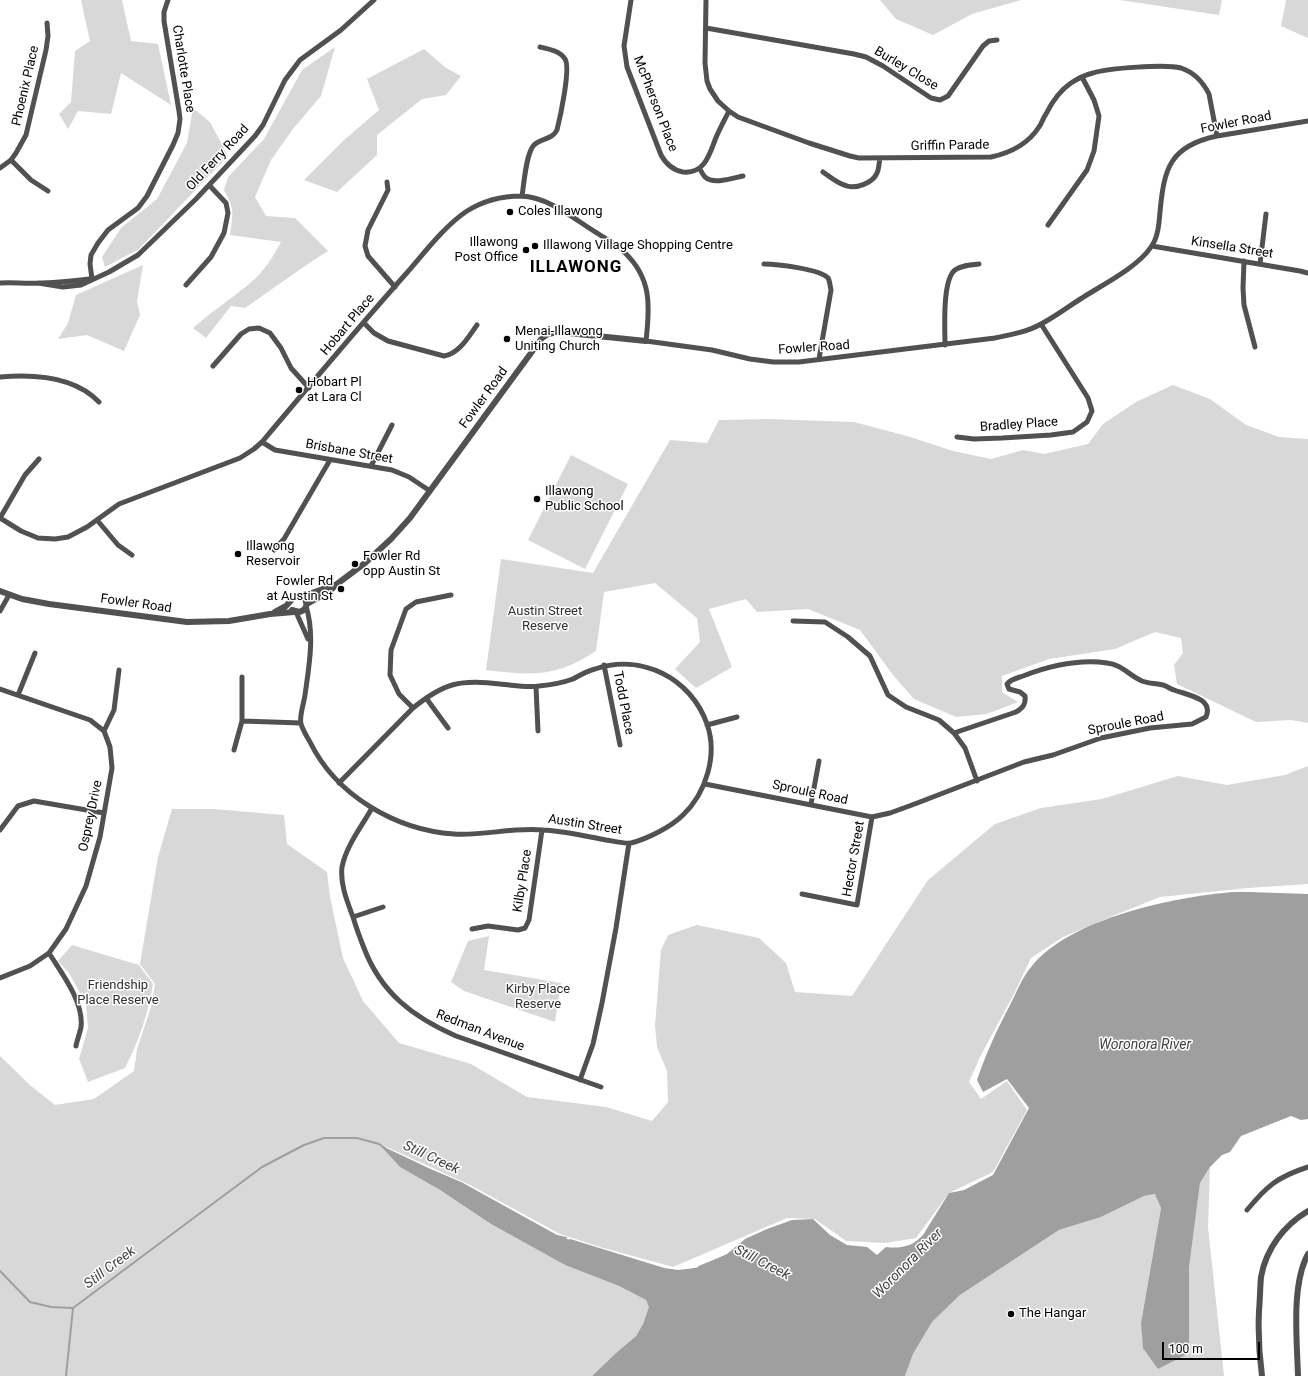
<!DOCTYPE html>
<style>
body{margin:0}
#map{position:relative;width:1308px;height:1376px;overflow:hidden;background:#fff;font-family:Roboto,sans-serif}
canvas{display:block}
.scale{position:absolute;left:1162px;top:1342px;width:98px;height:18px;box-sizing:border-box;border:2px solid #000;border-top:0;padding-left:5px;font-size:12px;line-height:14px;white-space:nowrap;color:#000;-webkit-text-stroke:3px #fff;paint-order:stroke}
</style>
<div id="map">
<canvas width="1308" height="1376"></canvas>
<div class="scale">100 m</div>
</div>
<script>
const c = document.querySelector('canvas').getContext('2d');
c.lineJoin = 'round';
function fill(path, color) { c.fillStyle = color; c.fill(path, 'evenodd'); }
function stroke(path, color, width, dash) { c.strokeStyle = color; c.lineWidth = width; c.lineCap = dash ? 'butt' : 'round'; c.setLineDash(dash || []); c.stroke(path); }
function label(font, color, halo, rows, align = 'center') {
  c.font = font + ' Roboto,sans-serif'; c.lineWidth = 3; c.setLineDash([]); c.textBaseline = 'middle'; c.strokeStyle = halo; c.fillStyle = color; for (const [text, x, y, turn = 0] of rows) {
    c.save(); c.translate(x, y); c.rotate((+turn || 0) * Math.PI / 180); c.textAlign = isNaN(turn) ? turn : align; if (halo) c.strokeText(text, 0, 0); c.fillText(text, 0, 0); c.restore();
  }
}
fill(new Path2D(`
 M81,0H122L131,41L158,44L171,105L121,73L111,114L78,111L68,129L59,114L71,102L75,51L90,41Z
 M880,0H1021L972,14L933,35L896,19Z
 M1120,0H1222L1219,15Z
 M1286,0H1308V38L1281,26Z
 M335,47L321,96L293,129L271,160L255,197L266,216L295,218L328,251C299,269 273,289 245,308L231,306L206,338L193,328C211,312 231,299 249,284C263,273 273,257 281,242L230,235C233,214 235,209 224,190L228,177L264,139L302,70Z
 M424,49L446,68L461,76L446,95L422,99L377,135V155L337,192L304,180L344,140L379,110L367,79Z
 M193,108L210,122L228,156L139,249L105,267L102,257L121,228L157,199L187,143Z
 M143,265L137,301L140,315L124,351L87,335L58,339L68,323L76,295Z
 M1173,385L1210,399L1246,425L1279,437L1308,439V723L1291,720L1256,722L1177,684L1174,665L1183,653L1181,638L1155,632L1115,649L1049,659L1002,676V692L1018,702L987,714L956,717L914,699L893,675L860,630L808,609L757,612L746,599L709,609L732,667L696,688L675,669L700,642L697,618L655,583L604,592L596,651C586,657 575,664 563,668C538,677 512,673 486,670L501,559L593,573L670,440L707,443L719,420L768,419L854,422L907,436L953,451L991,459L1023,450L1044,454L1088,444L1103,424L1136,402Z
 M571,455L628,484L585,569L528,540Z
 M1308,766V884L1248,888L1160,897L1115,915L1063,937L1031,958L1014,994L981,1055L969,1082L981,1099L1007,1081L1027,1110L993,1172L949,1193L916,1238L885,1243L846,1241L815,1219L787,1218L673,1267L600,1247L560,1234L470,1185L380,1144L400,1167L440,1190L491,1224L565,1265L619,1286L646,1300L650,1307L643,1324L636,1336L616,1353L592,1376H0V1056L31,1086L55,1105L94,1099L134,1071L137,1049L151,1007L155,984L140,964L158,857L172,809H214L284,815L287,844L327,872L330,897L343,958L363,1001L399,1043L471,1064L527,1097L606,1107L652,1121L668,1102L667,1071L657,1047L655,1025L661,950L668,935L697,925L759,938L786,963L795,992L852,996L928,880L995,824L1041,808L1102,799L1178,776L1227,785L1285,775Z
 M489,936L484,970L561,983L555,1022L464,991L451,982L468,941Z
 M72,945L139,965L153,984C148,1014 139,1041 125,1068L88,1082L79,1059L88,1028L86,1004L69,973L58,961Z
 M1210,1167L1208,1227L1224,1376H905L913,1354L932,1322L960,1295L1059,1230L1101,1217L1144,1196L1156,1194L1161,1208L1141,1323L1189,1353V1268L1200,1183Z`), '#d8d8d8');
fill(new Path2D(`
 M1233,892H1249L1308,894V1119L1301,1120L1291,1116L1241,1136L1230,1152L1222,1155L1210,1167L1200,1183L1189,1268V1353L1158,1369L1143,1348L1141,1323L1161,1208L1155,1194L1144,1196L1101,1217L1059,1230L960,1295L932,1322L913,1354L905,1376H592L616,1353L636,1336L643,1324L649,1307L646,1300L619,1286L565,1265L491,1224L440,1190L400,1167L379,1144L388,1150L428,1169L463,1184L557,1236L667,1270L683,1271L703,1266L727,1254L745,1239L767,1229L792,1220L813,1219L830,1235L847,1245L867,1247L877,1255L886,1247C901,1249 913,1246 923,1235L949,1193L964,1190L993,1175L1029,1108L1007,1079L983,1092L977,1080C986,1053 997,1030 1010,1005C1017,992 1022,977 1032,966C1071,918 1174,897 1233,892Z`), '#9f9f9f');
stroke(new Path2D(`
 M570,1240L664,1269L678,1271L695,1269
 M699,1267L728,1255
 M0,1271L30,1302L51,1307L73,1308
 M66,1376L73,1308L262,1167L304,1145L324,1138H357L379,1144L388,1150L428,1169L463,1184L557,1236L566,1238`), '#9f9f9f', 2);
stroke(new Path2D(`
 M631,0L624,46L627,67L661,155C666,164 672,170 683,172C704,174 709,156 715,140C719,130 724,121 729,111
 M706,0L705,63L707,81L710,89L718,101L729,111L738,117L809,143L850,156L859,158L991,157C1010,153 1028,144 1039,127C1042,123 1043,118 1046,114C1052,102 1059,91 1071,83C1077,79 1085,75 1093,73C1108,68 1166,64 1181,68C1193,72 1203,82 1209,94L1217,136
 M706,28L854,54L866,57L883,66L931,98L940,100L948,96L983,46L989,41L997,40
 M11,160L31,180L48,191
 M0,168L11,160L16,153L26,135L46,50L48,36L47,23
 M700,169C701,171 703,175 705,177C713,185 733,178 743,176
 M823,172C830,177 838,184 847,186C856,189 873,183 877,173C879,169 879,163 880,158
 M387,182L388,190L368,230L365,246L368,256L395,287
 M522,196C524,184 526,153 534,145C541,138 552,140 557,130C560,118 571,68 565,59C560,51 549,49 540,47
 M1048,225L1087,170L1094,151L1099,116L1094,100L1082,77
 M1152,246L1300,271L1308,273
 M1244,261L1243,288L1244,305L1255,347
 M764,264C776,264 820,269 828,278C830,281 830,286 831,290L819,359
 M1260,264L1266,214
 M92,279L90,264L91,255L98,243L108,230L138,208L147,196L173,145L178,133L180,119L179,111L164,21V12L168,0
 M0,283C13,282 26,284 38,283C55,283 72,281 89,279
 M38,283L63,287L81,285L109,272L138,255L196,199L255,136L263,125L285,80L300,60L341,30L374,0
 M186,285L211,257L224,233L228,213L226,203L209,185
 M364,323L374,333L388,341L444,356C459,354 469,336 477,325
 M945,345C945,329 942,280 955,270C962,265 970,265 979,264
 M213,366L241,334L249,329L259,328L270,333L281,348L291,368L309,388
 M0,377C34,374 74,376 99,402
 M957,437L974,439L1002,438L1051,435L1073,432L1087,422L1092,411L1088,398L1041,324
 M262,442L275,450L392,470L409,477L430,491
 M371,466L392,425
 M0,518L21,531L38,538L55,539L68,537L87,527L119,504L240,458L254,449L262,442C309,386 356,330 404,276C422,256 444,226 467,211C483,201 503,196 521,196C549,197 574,219 597,233C606,239 616,244 624,252C652,278 650,306 646,341L712,350L750,359L773,362H799L995,338C1010,335 1027,332 1041,324C1055,317 1069,306 1082,298C1102,285 1138,267 1151,247C1158,238 1159,224 1160,212C1164,168 1170,146 1217,136L1308,121
 M0,518L25,475L39,459
 M97,520L118,545L132,555
 M274,550L284,539L330,460
 M306,606C315,635 309,666 305,695C304,703 299,716 301,724C303,730 307,737 310,742C336,795 395,830 454,834C483,836 513,827 543,830C564,831 585,836 606,840C614,841 624,844 631,843C647,839 671,827 683,815C706,793 718,755 707,724C691,678 641,653 595,669C587,671 580,675 573,679C562,683 550,685 539,686C526,688 513,685 500,684C460,679 444,683 413,708L339,783
 M0,611L9,595
 M296,612L308,639
 M793,621L825,622L848,637L870,656L888,695L906,707L939,720L954,733L965,748L977,781
 M604,665L620,745
 M536,687L538,731
 M0,689L90,720L104,731L110,747L112,768L100,837L86,886L66,929L49,953L30,966L0,978
 M18,695L35,653
 M426,698L448,728
 M413,708L399,694L390,675L391,650L406,609L416,602L451,595
 M242,721L301,723
 M707,725L737,717
 M104,731L114,710L119,670
 M234,750L242,721V677
 M705,784L872,817L890,813L912,805L1024,762L1053,755L1101,738L1150,728L1192,724L1206,717C1214,698 1187,695 1174,690C1170,689 1167,686 1163,685C1156,683 1149,684 1142,681C1130,676 1121,664 1107,663C1079,659 1049,666 1023,676C1017,678 1011,679 1007,684L1009,689L1020,692L1025,696C1026,704 1023,708 1016,712L954,733
 M811,804L819,761
 M372,808C362,826 346,846 342,867C340,884 347,901 353,917C356,927 360,938 364,948C381,993 413,1017 456,1036L601,1087
 M0,830L18,806L34,801L104,813
 M802,894L857,905L872,817
 M353,917L383,907
 M472,929L488,926L518,930L525,928L529,920L542,830
 M49,953C62,974 84,1002 81,1027C80,1033 77,1040 76,1046
 M580,1080L593,1044L602,1003L616,928L629,843
 M1247,1210C1267,1186 1277,1177 1308,1167`), '#515151', 5);
stroke(new Path2D(`
 M0,591L22,599L49,604L187,622L229,621L270,614L294,612
 M307,604L330,591L337,584L365,563L391,539L410,518L542,338L548,334L558,332L646,341
 M292,610L299,612C306,610 308,606 305,599L300,596
 M275,612L286,606L295,596L309,594L334,585
 M1262,1376C1259,1354 1258,1333 1259,1311C1260,1300 1260,1288 1261,1277C1266,1249 1284,1225 1308,1211
 M1298,1376C1297,1340 1291,1285 1308,1254`), '#515151', 6);
for (const [x, y, r, color] of [
 [510,212,4,"#000"],
 [535,246,4,"#000"],
 [526,250,4,"#000"],
 [507,339,4,"#000"],
 [299,390,4,"#000"],
 [537,499,4,"#000"],
 [238,554,4,"#000"],
 [355,564,4,"#000"],
 [341,589,4,"#000"],
 [1011,1314,4,"#000"]
]) { const dot = new Path2D(); dot.arc(x, y, r, 0, 2 * Math.PI); c.fillStyle = color; c.fill(dot); stroke(dot, '#fff', 1.5); }
label('13px', '#000', '#fff', [
 ["Charlotte Place",183,69,81],
 ["Burley Close",906,69,31],
 ["Phoenix Place",26,86,-77],
 ["McPherson Place",655,104,69],
 ["Fowler Road",1236,123,-11],
 ["Griffin Parade",950,146,-1],
 ["Old Ferry Road",218,158,-47],
 ["Kinsella Street",1232,248,9],
 ["Hobart Place",348,325,-50],
 ["Fowler Road",814,348,-4],
 ["Fowler Road",484,398,-54],
 ["Bradley Place",1019,425,-4],
 ["Brisbane Street",349,452,10],
 ["Fowler Road",136,604,8],
 ["Todd Place",623,703,79],
 ["Sproule Road",1126,724,-11],
 ["Sproule Road",810,793,12],
 ["Osprey Drive",91,816,-78],
 ["Austin Street",585,825,9],
 ["Hector Street",854,859,-80],
 ["Kilby Place",523,881,-81],
 ["Redman Avenue",480,1031,21]
]);
label('13px', '#000', '#fff', [
 ["Coles Illawong",518,212],
 ["Illawong",518,243,"right"],
 ["Post Office",518,258,"right"],
 ["Illawong Village Shopping Centre",543,246],
 ["Menai-Illawong",515,332],
 ["Uniting Church",515,347],
 ["Hobart Pl",307,383],
 ["at Lara Cl",307,398],
 ["Illawong",545,492],
 ["Public School",545,507],
 ["Illawong",246,547],
 ["Reservoir",246,562],
 ["Fowler Rd",363,557],
 ["opp Austin St",363,572],
 ["Fowler Rd",333,582,"right"],
 ["at Austin St",333,597,"right"],
 ["The Hangar",1019,1314]
], 'left');
label('13px', '#2f2f2f', '#fff', [
 ["Austin Street",545,612],
 ["Reserve",545,627],
 ["Friendship",118,986],
 ["Place Reserve",118,1001],
 ["Kirby Place",538,990],
 ["Reserve",538,1005]
]);
label('italic 14px', '#404040', '#fff', [
 ["Woronora River",1145,1045],
 ["Still Creek",431,1158,25],
 ["Still Creek",762,1263,27],
 ["Woronora River",908,1264,-45],
 ["Still Creek",110,1268,-37]
]);
c.letterSpacing = '1px';
label('bold 17px', '#000', '#fff', [
 ["ILLAWONG",576,268]
]);
c.letterSpacing = '0px';
</script>
